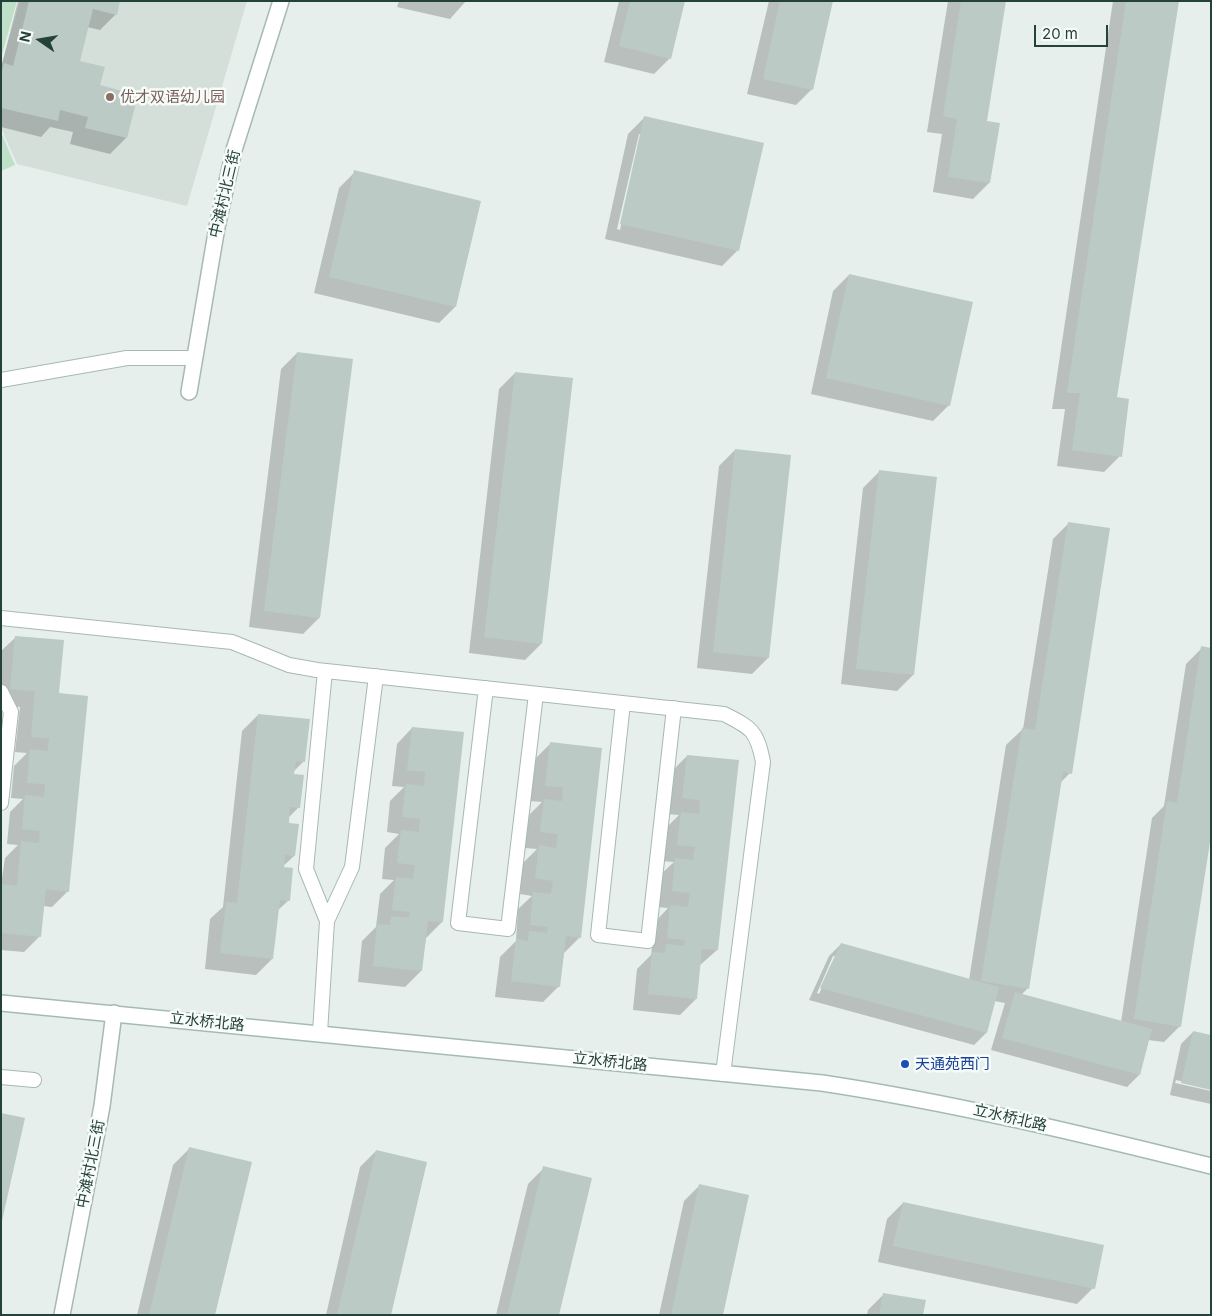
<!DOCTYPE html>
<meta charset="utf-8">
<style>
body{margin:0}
#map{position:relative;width:1212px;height:1316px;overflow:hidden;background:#e6efeb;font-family:Inter,sans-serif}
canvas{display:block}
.frame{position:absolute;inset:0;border:2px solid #24423a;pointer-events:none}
.north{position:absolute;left:15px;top:15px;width:50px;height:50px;-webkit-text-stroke:4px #f7fbf9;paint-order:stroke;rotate:283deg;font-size:14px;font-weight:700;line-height:20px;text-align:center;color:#24423a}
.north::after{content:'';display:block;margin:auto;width:18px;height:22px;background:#24423a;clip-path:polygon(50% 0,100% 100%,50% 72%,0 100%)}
.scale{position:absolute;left:1034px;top:25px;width:74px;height:22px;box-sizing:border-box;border:2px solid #24423a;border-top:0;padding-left:6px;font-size:15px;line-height:18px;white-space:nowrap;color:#24423a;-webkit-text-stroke:4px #f7fbf9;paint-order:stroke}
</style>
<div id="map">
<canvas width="1212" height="1316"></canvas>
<div class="frame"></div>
<div class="north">N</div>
<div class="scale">20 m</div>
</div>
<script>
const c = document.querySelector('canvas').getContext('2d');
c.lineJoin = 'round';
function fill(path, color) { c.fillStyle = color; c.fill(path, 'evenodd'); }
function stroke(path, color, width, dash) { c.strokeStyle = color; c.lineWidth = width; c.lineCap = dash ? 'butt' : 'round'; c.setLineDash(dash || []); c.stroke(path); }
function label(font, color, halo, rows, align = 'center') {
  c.font = font + ' Inter,"Noto Sans SC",sans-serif'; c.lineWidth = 5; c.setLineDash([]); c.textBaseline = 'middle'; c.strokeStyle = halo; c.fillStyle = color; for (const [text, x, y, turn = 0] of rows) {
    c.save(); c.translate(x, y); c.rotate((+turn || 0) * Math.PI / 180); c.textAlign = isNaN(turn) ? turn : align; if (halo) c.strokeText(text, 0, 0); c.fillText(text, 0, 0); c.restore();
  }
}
fill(new Path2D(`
 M20,1H247L187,206L17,164L1,128V66Z`), '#d4dfda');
fill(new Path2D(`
 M1,1H17L1,58Z
 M1,132L15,165L1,171Z`), '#bfe0c8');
fill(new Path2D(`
 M18,1H119L116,14L100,30L87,27L79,62L99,86L126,138L110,154L70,144L73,132L50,127L41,137L1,127V68Z
 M399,1H466L450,19L397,7Z
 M619,1H684L670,58L654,74L604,62Z
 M769,1H832L812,89L796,105L747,94Z
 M948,1H1004L985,122L989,183L973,199L933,192L942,134L927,132Z
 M1113,1H1178L1115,398L1120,456L1104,472L1057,466L1065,409H1052Z
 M644,118L738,250L722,266L605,239L628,134ZM639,134H641L620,230L617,229Z
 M355,172L455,307L439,323L314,293L339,188Z
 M849,275L949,405L933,421L811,394L833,291Z
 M297,353L319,618L303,634L249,627L281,369Z
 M515,373L541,644L525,660L469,653L499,389Z
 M735,450L768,658L752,674L697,668L719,466Z
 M879,472L913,675L897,691L841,684L863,488Z
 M1069,523L1070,773L1060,783L1028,988L1021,995L1121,1022L1152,818L1164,806L1186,664L1202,648L1180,1026L1164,1042L1148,1040L1139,1075L1127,1087L991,1050L1005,1003L994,1001L986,1033L974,1045L809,1000L829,956L841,944L969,980L1006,745L1023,729L1053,539ZM833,956H836L819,994L817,993Z
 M16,637L58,695L68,891L52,907L43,906L40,936L24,952L1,950V885L5,858L18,845L7,844L10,812L23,799L11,798L14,766L27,753L15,752L20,707L1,705V651Z
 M258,715L304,761L293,772L299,807L288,818L294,856L281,868L289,900L277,911L272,959L256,975L205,969L210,919L223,907L242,731Z
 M412,728L463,734L442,922L426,938L421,971L405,987L358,982L362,941L376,927L380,894L394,880L382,879L385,848L399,834L387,832L390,801L404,787L392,786L397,744Z
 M551,743L601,749L580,937L564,953L559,986L543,1002L495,997L500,957L516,941L518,909L532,896L520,894L523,863L537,849L525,848L528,816L542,802L530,801L535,759Z
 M687,756L738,761L717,950L699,966L696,999L680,1015L633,1010L637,969L651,955L655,922L668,908L657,907L660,875L674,862L662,861L665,829L679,815L667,814L671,772Z
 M1193,1032L1211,1088L1176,1080L1175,1083L1211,1091V1104L1170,1095L1181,1044Z
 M189,1149L214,1315H137L173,1165Z
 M376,1151L390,1315H326L360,1167Z
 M544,1168L558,1315H496L528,1184Z
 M700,1185L722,1315H659L684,1201Z
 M903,1203L1093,1288L1077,1304L878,1262L887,1219Z
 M884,1294L921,1315H867L868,1310Z`), '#0003');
fill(new Path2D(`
 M29,1H120L117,15L93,9L80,61L105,67L100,85L126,92L132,97L135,107L127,138L85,128L88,117L60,110L58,121L1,108V74L4,63L13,66Z
 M630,1H685L671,59L619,46Z
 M780,1H833L813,90L763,79Z
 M961,1H1006L987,121L1000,123L990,183L948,177L957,119L943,116Z
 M1126,1H1179L1117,397L1129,399L1122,457L1072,450L1080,393H1067Z
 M644,116L764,143L739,251L620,224Z
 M354,170L481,201L456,307L329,277Z
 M849,274L973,302L950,406L826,378Z
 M297,352L353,359L320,618L264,611Z
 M515,372L573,378L542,644L484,637Z
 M735,449L791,455L769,658L713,652Z
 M879,470L937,477L914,675L856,669Z
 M1068,522L1110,528L1072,774L1063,772L1029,989L981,981L1022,728L1035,730Z
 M15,636L64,640L59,693L88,696L69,892L46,889L41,937L1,933V884L17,886L21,841L39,843L40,831L22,829L25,795L44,797L45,784L27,783L30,749L48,751L49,738L31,737L35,691L10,689Z
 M1201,646L1211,648V836L1181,1027L1134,1019L1167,801L1177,803Z
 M258,714L310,719L305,762L296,761L294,774L304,775L300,808L290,807L289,823L299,824L295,856L285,855L284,867L293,868L290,901L280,900L273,959L220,953L226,902L237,903Z
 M412,727L464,732L443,922L428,921L422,971L373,966L377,924L390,925L391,916L409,918L410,912L392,910L396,877L413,879L415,865L397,863L401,830L419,832L420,819L402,817L406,784L424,786L425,772L407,770Z
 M550,742L602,748L581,938L566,936L560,987L511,981L516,939L528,941L529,931L547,933L548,927L530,925L533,892L551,894L553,881L535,878L539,845L556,848L558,834L540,832L544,799L562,801L563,787L545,786Z
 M687,755L739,760L718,950L702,949L697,999L648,994L652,952L665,953L666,944L684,946L685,940L667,938L670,905L688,907L690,893L672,891L675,858L693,860L695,847L677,845L681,812L699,814L700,800L682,798Z
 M841,943L999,987L987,1033L820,988Z
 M1015,992L1152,1029L1140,1075L1002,1038Z
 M1193,1031L1211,1035V1090L1181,1083Z
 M1,1113L25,1118L2,1221H1Z
 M189,1147L252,1162L215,1315H149Z
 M376,1150L427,1162L391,1315H337Z
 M543,1166L592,1178L559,1315H507Z
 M699,1184L749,1195L723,1315H671Z
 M903,1202L1104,1245L1095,1289L893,1246Z
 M883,1293L926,1300L923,1315H879Z`), '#bbcac4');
const lane = new Path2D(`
 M1,380L127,358H193
 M1,618L232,642L289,665L317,670L724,714C752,728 757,731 763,762L723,1074
 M325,671L306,869L327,921
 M486,688L458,923L508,929L536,694
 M1,692L11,712L1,803
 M623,703L598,935L648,941L674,708
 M320,1033L327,921L352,867L376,676
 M1,1077L34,1080`);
const street = new Path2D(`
 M189,392L217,227L234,150L281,1
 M62,1315L102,1106L114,1013`);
const secondary = new Path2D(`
 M1,1003L822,1083C954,1103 1082,1134 1211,1166`);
stroke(lane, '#a8b8b2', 16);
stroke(street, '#a8b8b2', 18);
stroke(secondary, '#a4bbb3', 18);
stroke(lane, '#fff', 14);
stroke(street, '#fff', 15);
stroke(secondary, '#fff', 15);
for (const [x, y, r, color] of [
 [110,97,5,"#8d6e63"],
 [905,1064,5,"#1a4fb4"]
]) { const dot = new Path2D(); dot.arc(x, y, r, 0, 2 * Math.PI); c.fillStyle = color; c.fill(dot); stroke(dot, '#f7fbf9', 2); }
label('15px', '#785e54', '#f7fbf9', [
 ["优才双语幼儿园",120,97]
], 'left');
label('15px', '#24423a', '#f7fbf9', [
 ["中滩村北三街",225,194,-77],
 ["立水桥北路",207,1022,6],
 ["立水桥北路",610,1062,6],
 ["立水桥北路",1010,1118,13],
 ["中滩村北三街",91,1164,-79]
]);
label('15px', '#164399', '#f7fbf9', [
 ["天通苑西门",915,1064]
], 'left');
</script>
